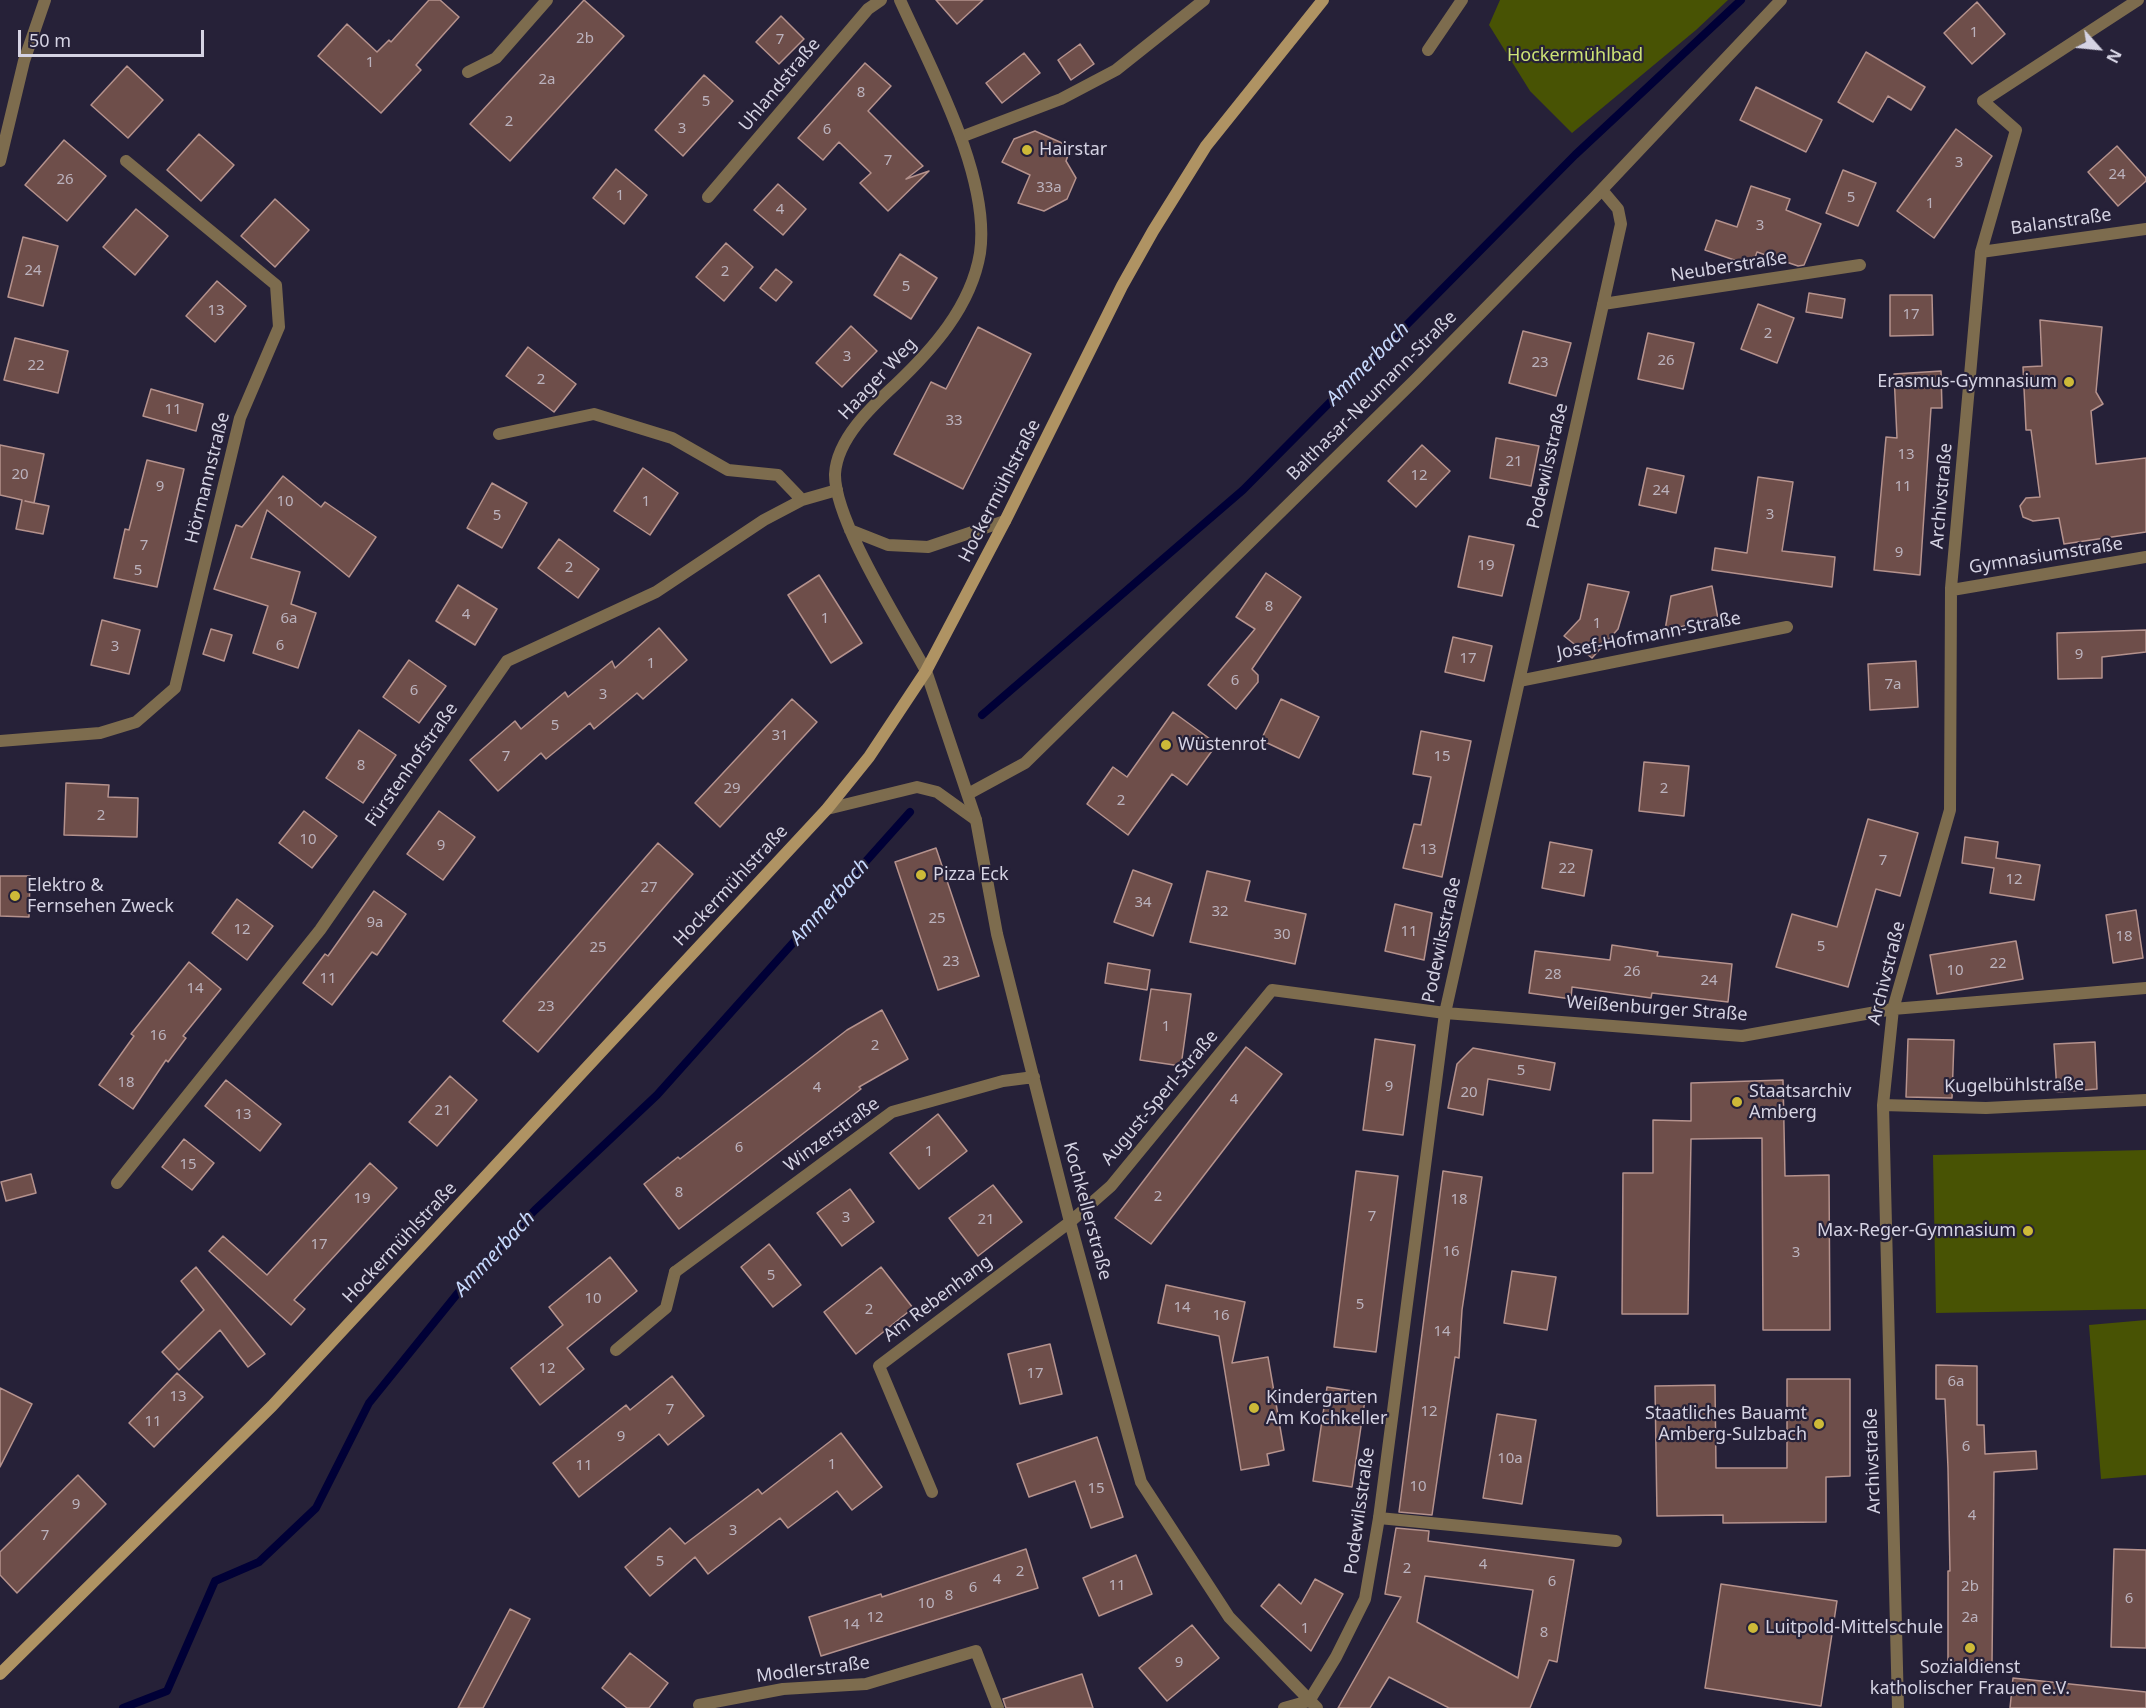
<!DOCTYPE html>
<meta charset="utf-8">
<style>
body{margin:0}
#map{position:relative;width:2146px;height:1708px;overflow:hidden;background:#262138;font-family:"Noto Sans",sans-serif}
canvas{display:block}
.north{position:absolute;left:2068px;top:18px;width:60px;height:60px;-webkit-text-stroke:4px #262138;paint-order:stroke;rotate:117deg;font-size:16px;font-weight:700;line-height:24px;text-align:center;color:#d5d3e3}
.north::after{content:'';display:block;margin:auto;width:21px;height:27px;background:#d5d3e3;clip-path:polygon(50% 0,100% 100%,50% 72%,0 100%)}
.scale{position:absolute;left:18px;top:30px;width:186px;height:27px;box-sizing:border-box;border:3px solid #d5d3e3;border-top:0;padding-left:8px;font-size:18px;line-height:21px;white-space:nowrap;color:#d5d3e3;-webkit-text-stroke:4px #262138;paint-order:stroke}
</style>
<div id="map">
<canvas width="2146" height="1708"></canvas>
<div class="north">N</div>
<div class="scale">50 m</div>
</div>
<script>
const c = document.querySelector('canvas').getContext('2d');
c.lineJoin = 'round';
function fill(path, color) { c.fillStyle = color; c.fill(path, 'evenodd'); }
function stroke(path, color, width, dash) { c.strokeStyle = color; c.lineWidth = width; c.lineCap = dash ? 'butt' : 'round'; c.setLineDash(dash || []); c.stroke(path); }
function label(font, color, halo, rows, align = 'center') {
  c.font = font + ' "Noto Sans",sans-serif'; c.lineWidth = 4.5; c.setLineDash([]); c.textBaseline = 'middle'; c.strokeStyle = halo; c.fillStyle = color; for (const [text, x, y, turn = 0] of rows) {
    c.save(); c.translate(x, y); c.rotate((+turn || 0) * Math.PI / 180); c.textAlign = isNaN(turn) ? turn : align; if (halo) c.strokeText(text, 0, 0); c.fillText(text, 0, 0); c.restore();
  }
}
fill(new Path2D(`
 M1500,0H1728L1696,30L1572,133L1530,91L1489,25Z
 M2146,1150V1309L1936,1313L1933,1155Z
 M2146,1320V1475L2101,1479L2089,1325Z`), '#485304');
stroke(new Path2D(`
 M982,715L1243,490L1575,155L1741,0
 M123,1708L167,1691L215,1581L259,1562L316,1508L369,1403L470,1278L535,1210L657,1095L910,812`), '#000036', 8);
const building = new Path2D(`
 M429,0H440L459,17L416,65L421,70L381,113L318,56L347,24L377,52L389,40L391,42Z
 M584,0L624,36L510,161L470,124Z
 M936,0H983L957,24Z
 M1977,2L2005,34L1972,64L1944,33Z
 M781,16L804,39L779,64L756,42Z
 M1080,44L1094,64L1071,80L1058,60Z
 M1866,52L1925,87L1911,110L1888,96L1873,122L1838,102Z
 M1024,53L1040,73L1002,103L986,83Z
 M865,63L891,86L868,111L923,166L906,179L929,171L888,211L860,183L871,173L839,142L823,160L798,138Z
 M127,66L163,100L128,138L91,105Z
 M704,75L733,101L683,156L655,130Z
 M1756,87L1822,120L1806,152L1740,120Z
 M1956,129L1992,156L1934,238L1897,211Z
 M1035,131L1071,147L1066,161L1076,178L1067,199L1044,211L1018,203L1030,175L1002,162L1014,139Z
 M199,134L234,165L201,201L167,170Z
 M64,140L106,176L67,221L25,185Z
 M2117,146L2146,178V181L2118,206L2088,172Z
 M616,169L647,195L624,224L593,198Z
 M1843,170L1876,183L1858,226L1826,213Z
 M778,184L806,209L783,235L754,210Z
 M1751,186L1790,199L1786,210L1821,224L1804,265L1798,266L1757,252L1752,266L1705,250L1716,220L1737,227Z
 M275,199L309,230L275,267L241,236Z
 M136,209L168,236L135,275L103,247Z
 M23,237L58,246L43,306L8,297Z
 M726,243L753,267L724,301L696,277Z
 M900,254L937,278L911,319L874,295Z
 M776,269L792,282L776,301L760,288Z
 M217,281L246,306L215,342L186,316Z
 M1809,293L1845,299L1842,318L1806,312Z
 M1890,295H1932L1933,335L1890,336Z
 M1758,304L1794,318L1777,363L1741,349Z
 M2040,320L2102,327L2096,392L2103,404L2091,411L2096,464L2146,458V532L2064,544L2059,518L2033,521L2023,517L2020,506L2026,498L2040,497L2031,430H2026L2023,367L2042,366Z
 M851,326L877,351L842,387L816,363Z
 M978,327L1031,354L963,489L894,454L931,382L946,389Z
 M1523,331L1571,343L1556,396L1509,383Z
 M1648,333L1694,343L1683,389L1638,379Z
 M15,338L68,351L58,393L4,380Z
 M528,347L576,384L554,412L506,376Z
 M1941,371L1942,408H1931L1920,575L1874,570L1886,437L1897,438L1894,374Z
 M151,389L203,404L196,431L143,416Z
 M1496,438L1539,446L1531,486L1490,478Z
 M0,445L44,454L34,503L25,501L49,506L43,534L16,529L22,500L0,495Z
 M1422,445L1450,471L1416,507L1388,481Z
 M147,460L184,469L157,587L114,578L125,529L129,530Z
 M643,468L678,493L650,535L614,511Z
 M1647,468L1684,476L1676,513L1639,505Z
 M283,476L321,507L325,502L376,537L349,577L267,510L251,558L300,572L291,604L316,613L298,668L253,653L268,606L214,589L236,525L242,527Z
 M1758,477L1793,482L1782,551L1835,557L1832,587L1712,570L1715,548L1747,553Z
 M492,483L527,503L502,548L467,528Z
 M1469,536L1514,545L1502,596L1458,587Z
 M559,539L599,569L578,598L538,568Z
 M1266,573L1301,597L1252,669L1258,675V682L1236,709L1208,685L1255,629L1236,617Z
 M819,575L862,643L831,663L788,595Z
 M1588,584L1629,592L1618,629L1592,658L1564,636L1580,619Z
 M458,585L497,609L475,645L436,621Z
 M1712,586L1718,619L1665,630L1671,596Z
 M102,620L140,630L129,674L91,665Z
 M659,628L687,660L643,699L637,693L594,729L590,723L546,759L541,753L498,791L470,760L515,721L521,729L565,692L568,697L612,661L615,668Z
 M211,629L232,635L224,661L203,654Z
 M2146,630V652L2102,657V678L2058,679L2057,633Z
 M1453,637L1492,646L1484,681L1445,672Z
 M409,660L446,686L419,723L383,697Z
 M1916,661L1918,707L1870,710L1868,664Z
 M792,699L817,722L720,827L695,803Z
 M1281,699L1319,717L1299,758L1261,740Z
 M1173,712L1217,744L1187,785L1172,774L1128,835L1087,804L1113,767L1127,777Z
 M359,730L396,755L363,803L326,778Z
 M1421,731L1471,741L1442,877L1403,868L1414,824L1421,825L1431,777L1413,774Z
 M1644,762L1689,766L1684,816L1639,811Z
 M66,783L109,785L108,797L138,798L137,837L64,835Z
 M304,811L337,836L312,868L279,843Z
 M439,811L475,837L443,880L407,854Z
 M1868,819L1918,833L1900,896L1876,889L1848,987L1776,967L1792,914L1837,927Z
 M1965,837L1998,842L1996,858L2040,865L2034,900L1990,893L1994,868L1962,863Z
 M1550,842L1592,850L1584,896L1542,888Z
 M658,843L693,874L538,1052L503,1021Z
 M936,848L979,976L938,990L895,862Z
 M1133,870L1172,884L1153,936L1114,922Z
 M1207,871L1250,881L1245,901L1306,914L1295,964L1190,942Z
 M0,876H30L29,917L0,916Z
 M374,891L406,914L377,955L372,952L332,1005L303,983L325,954L328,956Z
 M237,899L273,926L247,960L212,933Z
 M1395,904L1432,913L1424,960L1385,951Z
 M2136,910L2143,958L2113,963L2106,915Z
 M2016,941L2023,979L1937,994L1930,955Z
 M1612,945L1658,952L1657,956L1732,964L1728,1002L1652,993L1651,998L1572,987L1571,999L1529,993L1535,951L1610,960Z
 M189,962L221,989L183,1036L186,1038L168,1062L166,1060L133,1109L99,1085L134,1036L131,1034Z
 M1108,963L1150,970L1147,990L1105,983Z
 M1151,989L1191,994L1181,1066L1140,1060Z
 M882,1010L908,1059L859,1087L861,1089L679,1229L644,1184L678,1157L680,1159L847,1030Z
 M1375,1039L1415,1045L1403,1135L1363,1130Z
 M1908,1039L1954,1040L1952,1098L1906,1097Z
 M2095,1042L2097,1089L2057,1092L2054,1044Z
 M1246,1047L1282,1074L1151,1244L1115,1218Z
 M1473,1048L1555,1063L1550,1090L1488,1079L1483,1115L1448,1108L1457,1064Z
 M450,1076L477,1100L437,1146L409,1122Z
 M226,1080L281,1124L260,1151L205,1106Z
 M1783,1080L1785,1176L1829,1175L1830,1330H1763L1762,1138L1691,1139L1688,1314H1622L1623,1173H1653V1120L1691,1121V1083Z
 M938,1114L967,1151L919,1189L890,1153Z
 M184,1139L214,1163L192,1190L162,1167Z
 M370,1163L397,1188L294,1300L305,1309L291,1325L209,1251L223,1236L267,1275Z
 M1356,1171L1398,1176L1376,1352L1334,1347Z
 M1443,1171L1482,1177L1462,1310L1459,1358L1455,1357L1432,1515L1399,1512Z
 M31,1174L36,1193L6,1201L1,1182Z
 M993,1185L1022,1222L978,1256L949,1218Z
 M850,1189L874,1222L842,1246L817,1213Z
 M769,1244L801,1285L773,1307L741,1267Z
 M610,1257L637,1291L567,1348L584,1369L540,1405L511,1368L563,1325L549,1307Z
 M196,1267L265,1354L248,1367L220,1330L179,1370L162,1352L204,1310L181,1281Z
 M881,1267L913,1308L856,1354L824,1312Z
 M1512,1271L1556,1277L1547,1330L1504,1323Z
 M1166,1285L1245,1302L1232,1363L1268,1357L1284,1450L1267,1454L1269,1465L1241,1470L1219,1336L1158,1323Z
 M1050,1344L1062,1394L1020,1404L1008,1354Z
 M1936,1365L1977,1366V1425H1984L1985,1454L2036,1451L2037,1469L1994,1472L1992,1663H1948V1571H1950L1948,1468L1945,1399H1936Z
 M177,1373L203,1397L154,1447L129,1423Z
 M672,1376L704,1416L668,1445L659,1434L579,1497L553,1463L626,1405L630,1410Z
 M1787,1379H1850V1476L1826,1477V1522L1723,1523V1515L1657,1516L1655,1386L1715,1385L1716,1468H1787Z
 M1327,1387L1366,1393L1352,1487L1313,1481Z
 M0,1388L32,1404L0,1467Z
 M1497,1414L1536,1420L1522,1504L1483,1498Z
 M841,1433L882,1487L852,1510L837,1491L788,1528L780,1518L708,1574L695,1557L650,1596L625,1567L670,1528L685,1544L758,1489L762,1494Z
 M1097,1437L1123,1517L1091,1528L1075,1481L1029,1497L1017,1464Z
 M78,1475L106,1504L17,1593L0,1575V1552Z
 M1396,1528L1429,1531L1428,1541L1574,1560L1557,1662L1549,1660L1530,1708H1449L1389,1677L1370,1708H1338L1401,1597L1385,1594ZM1425,1576L1533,1590L1518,1678L1417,1622Z
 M1026,1549L1038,1588L821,1656L809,1617L881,1594L882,1597Z
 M2114,1549L2146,1550V1648L2111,1647Z
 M1136,1555L1152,1594L1099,1616L1083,1578Z
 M1315,1579L1343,1594L1311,1651L1261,1606L1279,1584L1301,1604Z
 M1721,1584L1837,1601L1821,1706L1705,1688Z
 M510,1609L530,1619L483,1708H458Z
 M1192,1625L1219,1658L1167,1701L1139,1668Z
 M630,1653L668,1683L649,1708H627L602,1688Z
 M1082,1674L1093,1708H1006L1003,1699Z
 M2013,1678L2146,1692V1708H2010Z`);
fill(building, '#6e4e4a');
stroke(building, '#b5928d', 1.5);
stroke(new Path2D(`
 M616,1350L666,1308L675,1272
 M1379,1518L1616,1541
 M699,1705L783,1689L866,1684L976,1651L998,1708`), '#7d6c4e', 12);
stroke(new Path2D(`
 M1428,50L1462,0`), '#7d6c4e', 12);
stroke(new Path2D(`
 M468,72L496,58L547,0
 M961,137L1061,99L1116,70L1204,0
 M0,161L24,61L45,0
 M708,197L868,9L881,0
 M1981,252L2146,229
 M1603,304L1860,265
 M499,434L594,414L672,438L728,470L778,475L802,500
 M1952,590L2146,557
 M926,671L976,820L997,934L1070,1222L1141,1482L1229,1617L1317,1708
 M1519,681L1787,627
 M0,741L100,733L136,722L175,688L240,418L279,327L276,285L126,161
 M968,794L1025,763L1416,379L1594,198L1781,0
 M1883,1105L1986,1108L2146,1100
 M117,1183L320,930L507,661L656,592L764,520L802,500L837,490
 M675,1272L892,1112L1003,1081L1034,1077
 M932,1492L879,1366L1070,1222L1111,1186L1272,990L1445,1013L1742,1036L1893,1009L2146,988
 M1309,1701L1336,1657L1365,1599L1379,1518L1445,1013L1621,224L1618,209L1602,190
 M1284,1708L1309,1701
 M1898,1708L1883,1105L1893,1009L1950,810L1951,588L1981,252L2016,130L1983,101L2138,0`), '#7d6c4e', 12);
stroke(new Path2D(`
 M900,0C931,69 991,177 980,253C971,307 932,350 895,385C871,407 837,439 835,474C834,521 902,626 926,671
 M850,530L888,545L928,547L1005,521
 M827,809L917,787L937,792L976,820`), '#7d6c4e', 12);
stroke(new Path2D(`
 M0,1674L272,1406L827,809L869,757L926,671L1005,521L1122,286L1153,231L1206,146L1323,0`), '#af9363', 12);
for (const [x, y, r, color] of [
 [1027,150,6,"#cdb938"],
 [2069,382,6,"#cdb938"],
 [1166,745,6,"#cdb938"],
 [921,875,6,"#cdb938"],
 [15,896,6,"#cdb938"],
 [1737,1102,6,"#cdb938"],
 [2028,1231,6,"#cdb938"],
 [1254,1408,6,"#cdb938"],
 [1819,1424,6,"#cdb938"],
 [1753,1628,6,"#cdb938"],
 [1970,1648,6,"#cdb938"]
]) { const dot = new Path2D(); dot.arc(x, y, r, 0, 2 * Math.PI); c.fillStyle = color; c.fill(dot); stroke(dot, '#262138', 2); }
label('15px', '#bbb2bd', null, [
 ["1",1974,33],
 ["2b",585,39],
 ["7",780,40],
 ["1",370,63],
 ["2a",547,80],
 ["8",861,93],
 ["5",706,102],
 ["2",509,122],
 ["3",682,129],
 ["6",827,130],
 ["7",888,161],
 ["3",1959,163],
 ["24",2117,175],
 ["26",65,180],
 ["33a",1049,188],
 ["1",620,196],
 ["5",1851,198],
 ["1",1930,204],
 ["4",780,210],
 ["3",1760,226],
 ["24",33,271],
 ["2",725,272],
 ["5",906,287],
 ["13",216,311],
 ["17",1911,315],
 ["2",1768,334],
 ["3",847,357],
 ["26",1666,361],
 ["23",1540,363],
 ["22",36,366],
 ["2",541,380],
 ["11",173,410],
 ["33",954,421],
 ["13",1906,455],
 ["21",1514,462],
 ["20",20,475],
 ["12",1419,476],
 ["9",160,487],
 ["11",1903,487],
 ["24",1661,491],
 ["10",285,502],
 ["1",646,502],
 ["3",1770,515],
 ["5",497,516],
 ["7",144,546],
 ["9",1899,553],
 ["19",1486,566],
 ["2",569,568],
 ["5",138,571],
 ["8",1269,607],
 ["4",466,615],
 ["6a",289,619],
 ["1",825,619],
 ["1",1597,624],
 ["6",280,646],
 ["3",115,647],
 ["9",2079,655],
 ["17",1468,659],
 ["1",651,664],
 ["6",1235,681],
 ["7a",1893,685],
 ["6",414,691],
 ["3",603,695],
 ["5",555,726],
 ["31",780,736],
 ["7",506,757],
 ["15",1442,757],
 ["8",361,766],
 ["29",732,789],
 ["2",1664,789],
 ["2",1121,801],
 ["2",101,816],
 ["10",308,840],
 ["9",441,846],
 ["13",1428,850],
 ["7",1883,861],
 ["22",1567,869],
 ["12",2014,880],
 ["27",649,888],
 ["34",1143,903],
 ["32",1220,912],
 ["25",937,919],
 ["9a",375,923],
 ["12",242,930],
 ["11",1409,932],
 ["30",1282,935],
 ["18",2124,937],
 ["5",1821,947],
 ["25",598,948],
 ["23",951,962],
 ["22",1998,964],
 ["10",1955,971],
 ["26",1632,972],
 ["28",1553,975],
 ["11",328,979],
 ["24",1709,981],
 ["14",195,989],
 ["23",546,1007],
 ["1",1166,1027],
 ["16",158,1036],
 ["2",875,1046],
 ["5",1521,1071],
 ["18",126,1083],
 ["9",1389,1087],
 ["4",817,1088],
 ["20",1469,1093],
 ["4",1234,1100],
 ["21",443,1111],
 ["13",243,1115],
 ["6",739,1148],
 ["1",929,1152],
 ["15",188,1165],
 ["8",679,1193],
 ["2",1158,1197],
 ["19",362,1199],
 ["18",1459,1200],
 ["7",1372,1217],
 ["3",846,1218],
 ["21",986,1220],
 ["17",319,1245],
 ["16",1451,1252],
 ["3",1796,1253],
 ["5",771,1276],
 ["10",593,1299],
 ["5",1360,1305],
 ["14",1182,1308],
 ["2",869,1310],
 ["16",1221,1316],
 ["14",1442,1332],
 ["12",547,1369],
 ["17",1035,1374],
 ["6a",1956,1382],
 ["13",178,1397],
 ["7",670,1410],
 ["12",1429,1412],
 ["11",153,1422],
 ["9",621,1437],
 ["6",1966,1447],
 ["10a",1510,1459],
 ["1",832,1465],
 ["11",584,1466],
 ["10",1418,1487],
 ["15",1096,1489],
 ["9",76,1505],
 ["4",1972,1516],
 ["3",733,1531],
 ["7",45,1536],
 ["5",660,1562],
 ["4",1483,1565],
 ["2",1407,1569],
 ["2",1020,1572],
 ["4",997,1580],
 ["6",1552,1582],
 ["11",1117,1586],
 ["2b",1970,1587],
 ["6",973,1588],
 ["8",949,1596],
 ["6",2129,1599],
 ["10",926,1604],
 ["12",875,1618],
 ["2a",1970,1618],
 ["14",851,1625],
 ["1",1305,1629],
 ["8",1544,1633],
 ["9",1179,1663]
]);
label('18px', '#cde376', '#262138', [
 ["Hockermühlbad",1575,56]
]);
label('18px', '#d5d3e3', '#262138', [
 ["Uhlandstraße",780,85,-50],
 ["Balanstraße",2061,222,-8],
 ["Neuberstraße",1729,267,-9],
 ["Haager Weg",878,379,-47],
 ["Balthasar-Neumann-Straße",1372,396,-45],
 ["Podewilsstraße",1548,466,-77],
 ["Hörmannstraße",208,478,-76],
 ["Hockermühlstraße",1000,491,-63],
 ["Archivstraße",1942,496,-85],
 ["Gymnasiumstraße",2046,556,-9],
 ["Josef-Hofmann-Straße",1649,636,-11],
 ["Fürstenhofstraße",412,765,-55],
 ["Hockermühlstraße",731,886,-47],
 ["Podewilsstraße",1442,940,-78],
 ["Archivstraße",1887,973,-76],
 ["Weißenburger Straße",1657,1009,4],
 ["Kugelbühlstraße",2014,1086,-1],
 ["August-Sperl-Straße",1160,1098,-50],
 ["Winzerstraße",832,1135,-36],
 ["Kochkellerstraße",1087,1211,75],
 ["Hockermühlstraße",400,1243,-47],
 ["Am Rebenhang",938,1299,-37],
 ["Archivstraße",1873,1461,-92],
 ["Podewilsstraße",1360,1511,-82],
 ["Modlerstraße",813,1670,-7]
]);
label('18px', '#d5d3e3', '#262138', [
 ["Hairstar",1039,150],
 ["Erasmus-Gymnasium",2057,382,"right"],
 ["Wüstenrot",1178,745],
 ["Pizza Eck",933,875],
 ["Elektro &",27,886],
 ["Fernsehen Zweck",27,907],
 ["Staatsarchiv",1749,1092],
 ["Amberg",1749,1113],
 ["Max-Reger-Gymnasium",2016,1231,"right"],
 ["Kindergarten",1266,1398],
 ["Am Kochkeller",1266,1419],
 ["Staatliches Bauamt",1807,1414,"right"],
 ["Amberg-Sulzbach",1807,1435,"right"],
 ["Luitpold-Mittelschule",1765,1628],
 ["Sozialdienst",1970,1668,"center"],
 ["katholischer Frauen e.V.",1970,1689,"center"]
], 'left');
label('italic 20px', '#c8dafe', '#262138', [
 ["Ammerbach",1368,364,-45],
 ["Ammerbach",830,902,-48],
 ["Ammerbach",495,1254,-47]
]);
</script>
